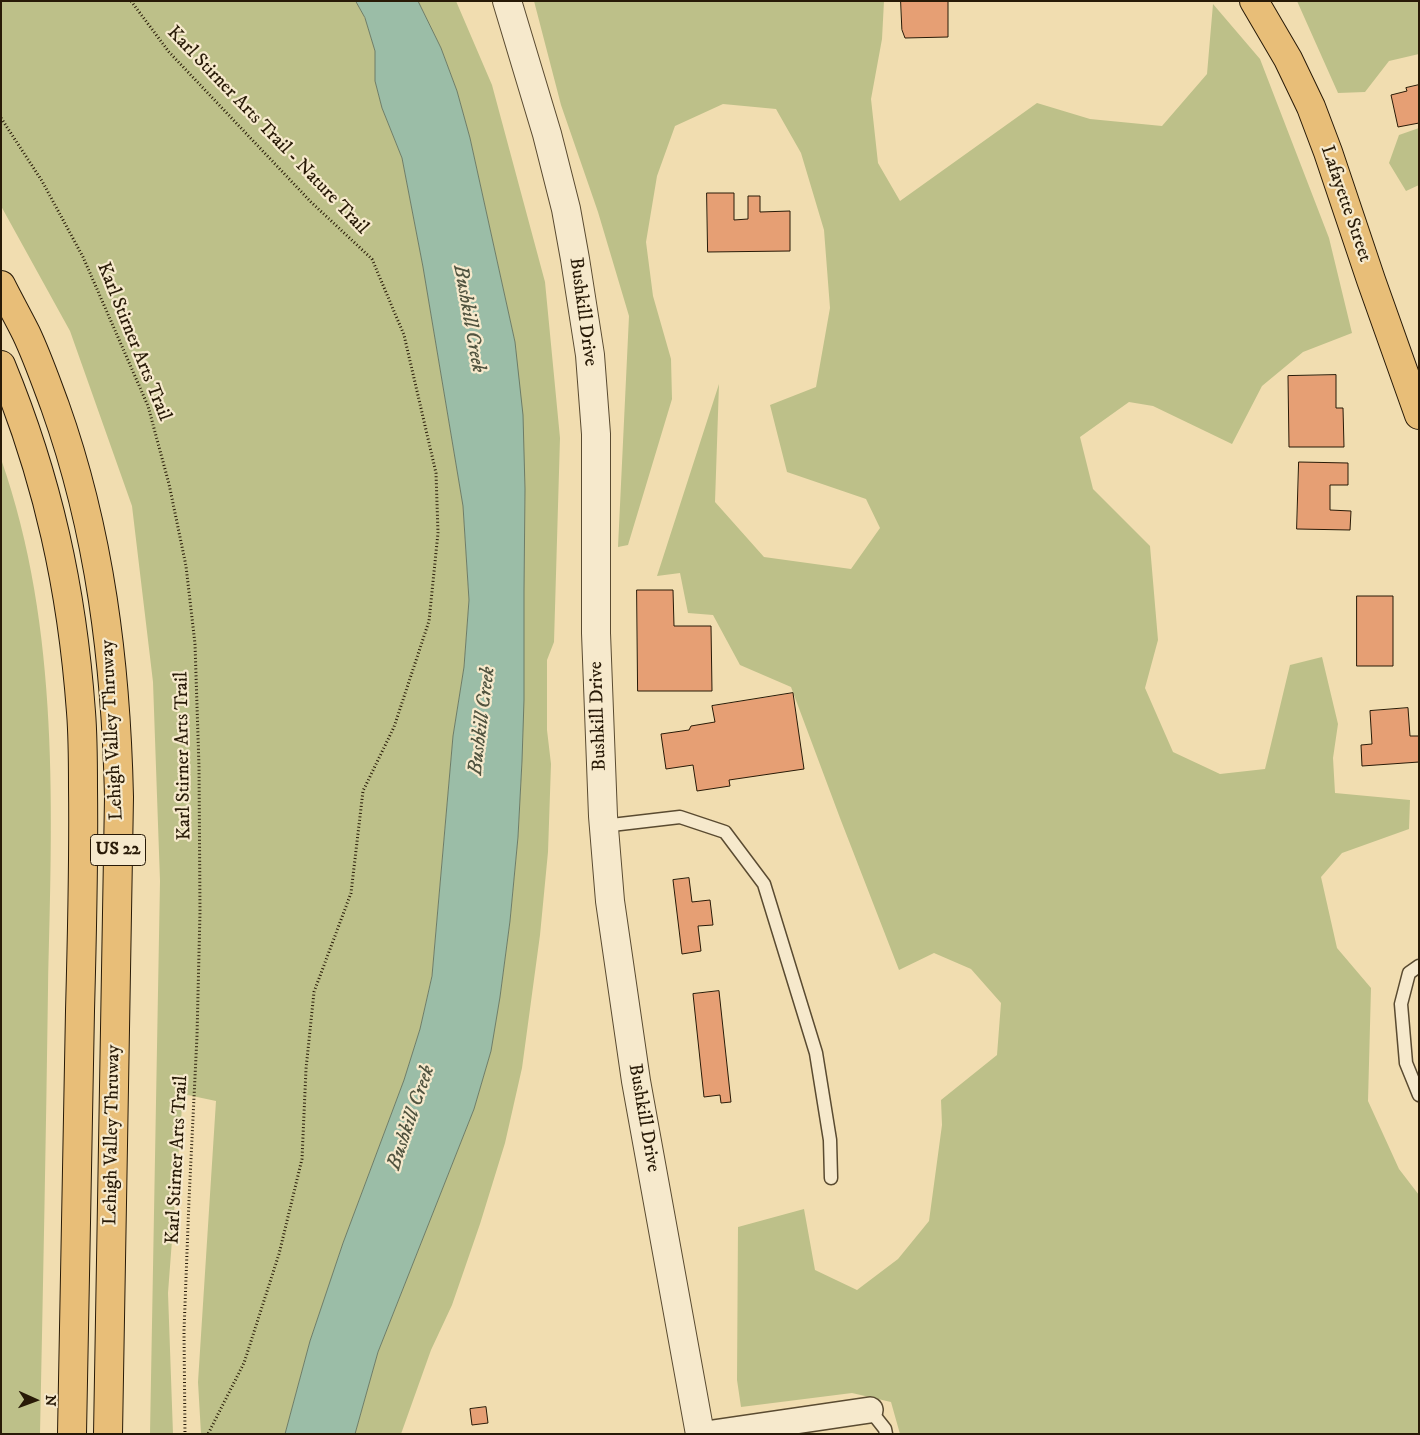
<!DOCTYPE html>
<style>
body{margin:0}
#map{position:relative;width:1420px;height:1435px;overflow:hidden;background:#f1ddb0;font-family:"IM FELL DW Pica",serif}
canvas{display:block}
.frame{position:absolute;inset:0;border:2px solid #281a07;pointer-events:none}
.north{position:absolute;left:10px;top:1375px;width:50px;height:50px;-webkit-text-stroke:4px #f6e9cc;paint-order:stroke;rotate:92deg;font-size:14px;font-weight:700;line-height:20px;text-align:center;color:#281a07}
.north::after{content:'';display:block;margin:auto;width:18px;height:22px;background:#281a07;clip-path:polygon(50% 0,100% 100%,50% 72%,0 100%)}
</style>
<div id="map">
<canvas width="1420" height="1435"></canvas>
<div class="frame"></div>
<div class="north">N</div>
</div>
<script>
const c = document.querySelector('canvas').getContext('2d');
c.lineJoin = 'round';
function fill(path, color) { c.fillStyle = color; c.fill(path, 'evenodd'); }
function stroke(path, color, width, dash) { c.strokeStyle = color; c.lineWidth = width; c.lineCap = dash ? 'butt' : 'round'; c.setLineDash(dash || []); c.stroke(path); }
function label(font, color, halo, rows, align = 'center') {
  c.font = font + ' "IM FELL DW Pica",serif'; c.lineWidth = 4.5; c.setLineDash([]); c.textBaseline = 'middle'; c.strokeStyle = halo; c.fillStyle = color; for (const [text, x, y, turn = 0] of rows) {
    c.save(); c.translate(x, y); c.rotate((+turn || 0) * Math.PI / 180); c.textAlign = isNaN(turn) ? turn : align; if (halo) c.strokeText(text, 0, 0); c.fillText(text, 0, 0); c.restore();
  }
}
fill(new Path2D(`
 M1,1H356L365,18L375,51V81L382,108L402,158L423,267L463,506L469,600L464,667L453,736L432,975L420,1029L404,1080L343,1243L310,1341L285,1434H201L198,1382L216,1101L183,1094L168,1293L173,1434H150L160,881L153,682L132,506L70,331L1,206Z
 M418,1H456L492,85L545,282L560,438L554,642L547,660V730L551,764L548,852L540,935L522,1068L505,1143L480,1224L452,1305L431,1350L401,1434H355L378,1352L474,1109L491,1051L500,997L510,921L518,837L522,761L525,489L515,342L470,138L457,91L441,48Z
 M534,1H884L882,39L871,99L878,163L900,201L1037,103L1090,119L1162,126L1207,74L1213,4L1260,59L1329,238L1352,333L1303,352L1262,386L1232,444L1153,406L1129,402L1080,437L1093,489L1150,546L1158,640L1145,688L1173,752L1220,774L1265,769L1290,665L1322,657L1338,724L1333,758L1335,793L1410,800L1409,829L1342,853L1321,877L1337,948L1371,988L1368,1101L1399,1169L1419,1195V1434H900L891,1402L852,1393L741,1407L737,1380L738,1227L804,1209L815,1270L857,1290L898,1259L929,1221L942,1125L941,1100L997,1055L1001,1003L971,969L934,953L899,970L840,818L791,687L740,665L713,615L688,613L680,573L657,576L719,384L715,502L764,557L851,569L880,528L866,499L787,472L770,405L816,387L830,308L824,230L801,153L776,109L723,104L675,126L657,176L646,242L653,296L671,359L672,399L628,545L618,547L629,316L598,212L561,105Z
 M1297,1H1419V54L1389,61L1365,92L1338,93Z
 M1419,128V185L1406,191L1389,163L1399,135Z
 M1,459C61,630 52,813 48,990C46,1138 43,1286 40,1434H1Z`), '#bdc089');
const water = new Path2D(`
 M356,1H418L441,48L457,91L470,138L515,342L523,415L525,489L524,591V700L522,761L518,837L510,921L500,997L491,1051L474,1109L378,1352L355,1434H285L310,1341L343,1243L404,1080L420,1029L432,976L453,736L464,667L469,600L463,506L423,267L402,158L382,108L375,81V51L365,18Z`);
fill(water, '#9bbda7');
stroke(water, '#6d7c67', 1);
const building = new Path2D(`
 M901,1H948V37L905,38L902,30Z
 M1419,85V123L1398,127L1391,95L1407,91L1406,88Z
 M707,193H734V220L748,219V196H760V212L790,211V251L708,252Z
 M1336,375V408H1343L1344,447H1289L1288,376Z
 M1299,462L1348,463V485H1330V510L1351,511L1350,530L1297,529Z
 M637,590H673L674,626H711L712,691H638Z
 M1357,596H1393V666H1357Z
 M793,693L804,769L729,780L730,786L697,791L693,765L666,769L661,734L689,730L691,726L715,722L712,706Z
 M1408,708L1410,736H1419V762L1362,766L1361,745L1372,744L1370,711Z
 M689,878L692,902L710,900L713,925L698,926L701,951L682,954L673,880Z
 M719,991L731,1102L721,1103L720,1095L704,1097L693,994Z
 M486,1407L488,1423L472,1425L470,1409Z`);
fill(building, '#e69f74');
stroke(building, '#281a07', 1);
const service = new Path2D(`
 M603,826L680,817L725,832L764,884L816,1053L830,1140L831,1178
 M1419,966L1409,973L1401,1004L1406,1063L1419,1095
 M870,1410L885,1429L886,1434`);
const minor = new Path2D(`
 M706,1434L870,1410`);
const tertiary = new Path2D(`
 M507,1L547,134L566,209L575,259L590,355L596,434V633L603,816L610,901L636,1081L700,1434`);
const primary = new Path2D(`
 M1254,1L1288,59L1311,107L1328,152L1371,280L1419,415`);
const motorway = new Path2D(`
 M1,285C9,301 18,317 26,333C37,356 46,382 55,406C100,532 116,664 119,797L108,1434
 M1,365C48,479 72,589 81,712C83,737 83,763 83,788C84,862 82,937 80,1011C78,1152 75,1293 72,1434`);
stroke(service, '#5a4b31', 15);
stroke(minor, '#5a4b31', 28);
stroke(tertiary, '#5a4b31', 30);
stroke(primary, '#281a07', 30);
stroke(motorway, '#281a07', 30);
stroke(new Path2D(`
 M131,1L169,52L311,202L372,259L404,335L436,473L438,533L429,621L394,727L363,791L351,893L314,992L306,1069L302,1159L279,1254L244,1363L208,1434
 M1,118L42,181L83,257L148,406L169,484L186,566L195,644L199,767L200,912L197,1036L189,1200L184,1331L185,1434`), '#281a07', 3, [1, 2.5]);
stroke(service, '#f6e9cc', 12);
stroke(minor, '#f6e9cc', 25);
stroke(tertiary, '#f6e9cc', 28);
stroke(primary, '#e8be78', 28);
stroke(motorway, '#e8be78', 28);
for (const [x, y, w] of [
 [118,850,55]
]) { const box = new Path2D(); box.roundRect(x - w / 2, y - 15.5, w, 31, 4); c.fillStyle = '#f6e9cc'; c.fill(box); stroke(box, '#281a07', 1); }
label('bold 18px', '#281a07', null, [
 ["US 22",118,850]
]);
label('19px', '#281a07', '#f6e9cc', [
 ["Karl Stirner Arts Trail - Nature Trail",267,131,46],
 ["Lafayette Street",1345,204,71],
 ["Bushkill Drive",582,312,82],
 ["Karl Stirner Arts Trail",133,342,68],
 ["Bushkill Drive",599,716,-92],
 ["Lehigh Valley Thruway",113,730,-93],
 ["Karl Stirner Arts Trail",184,756,-91],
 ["Bushkill Drive",643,1118,80],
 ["Lehigh Valley Thruway",113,1135,-89],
 ["Karl Stirner Arts Trail",178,1160,-87]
]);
label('italic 20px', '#50533f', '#f6e9cc', [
 ["Bushkill Creek",468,319,80],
 ["Bushkill Creek",483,721,-83],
 ["Bushkill Creek",412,1118,-71]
]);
</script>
